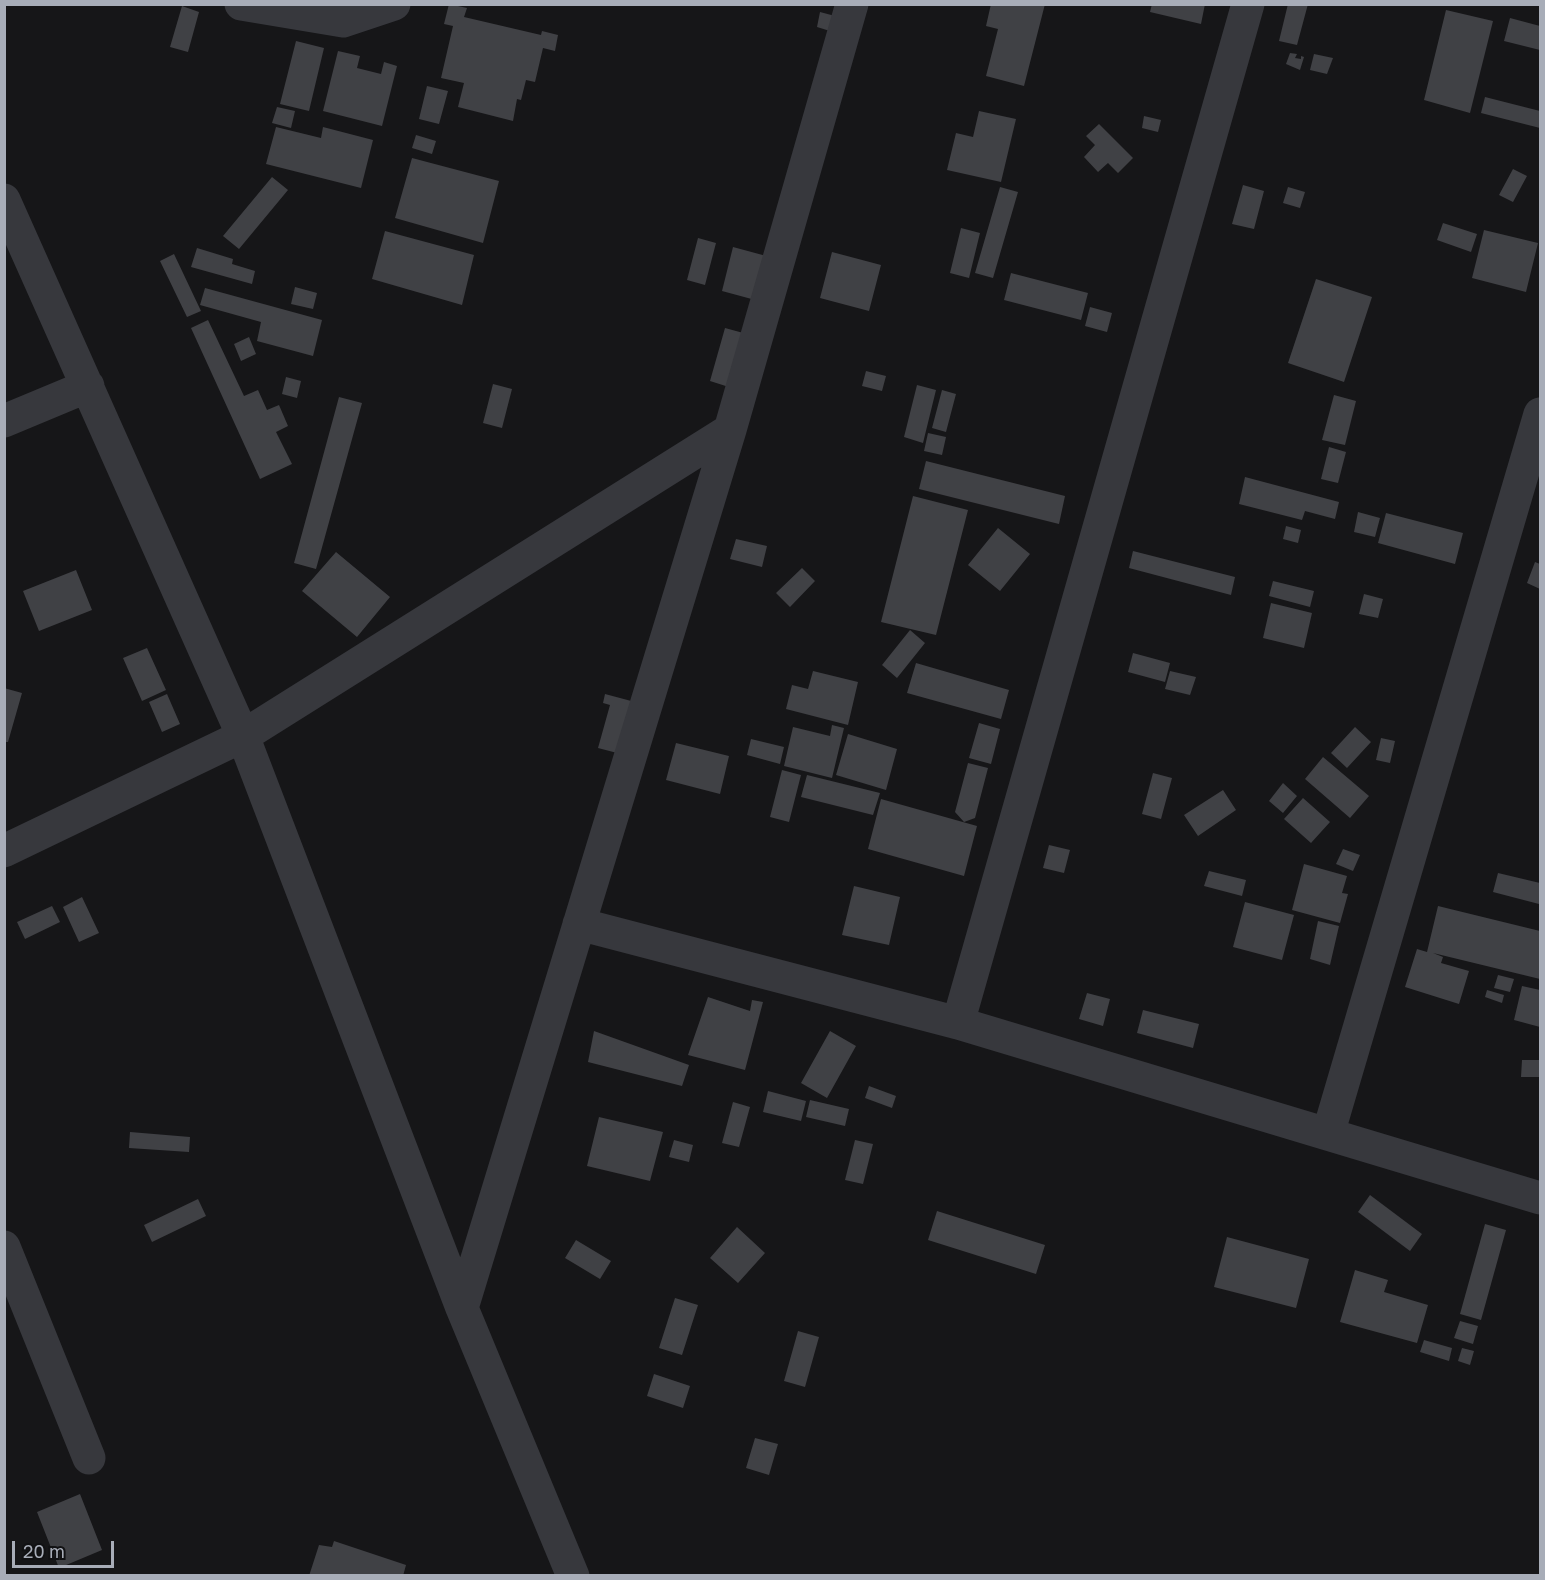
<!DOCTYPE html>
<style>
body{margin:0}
#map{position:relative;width:1545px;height:1580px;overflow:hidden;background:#161618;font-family:"Golos Text",sans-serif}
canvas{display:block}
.frame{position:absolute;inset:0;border:6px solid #a8adb8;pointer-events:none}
.scale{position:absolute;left:12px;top:1541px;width:102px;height:27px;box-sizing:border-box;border:3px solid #a8adb8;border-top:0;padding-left:8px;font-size:18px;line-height:21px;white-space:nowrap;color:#a8adb8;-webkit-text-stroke:4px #111113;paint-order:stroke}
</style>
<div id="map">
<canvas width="1545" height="1580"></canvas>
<div class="frame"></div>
<div class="scale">20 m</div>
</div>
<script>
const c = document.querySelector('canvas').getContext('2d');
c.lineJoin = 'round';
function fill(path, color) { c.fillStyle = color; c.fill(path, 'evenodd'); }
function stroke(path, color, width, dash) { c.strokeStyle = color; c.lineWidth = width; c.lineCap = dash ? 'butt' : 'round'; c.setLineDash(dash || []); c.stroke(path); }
fill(new Path2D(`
 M449,4L467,8L464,17L541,35L542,31L558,35L555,51L543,48L535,82L526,80L521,100L517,99L513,121L458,107L464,83L441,78L453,26L444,24Z
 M991,4H1045L1024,86L986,76L998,29L986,26Z
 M1152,4H1205L1201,24L1150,12Z
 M1288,4H1308L1297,45L1279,41Z
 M182,6L199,12L188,52L170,47Z
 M1446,10L1493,21L1470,113L1424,100Z
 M820,12L835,16L830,31L817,27Z
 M1510,18L1540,26V50L1504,41Z
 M296,41L324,48L309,111L280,104Z
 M338,51L360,56L357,68L381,74L384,62L397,66L382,126L323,111Z
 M1290,53L1297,54L1295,58L1301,59V56L1304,57L1300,70L1286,64Z
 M1314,54L1333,58L1327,74L1310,70Z
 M427,86L448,91L439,124L419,119Z
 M1485,97L1540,111V128L1481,113Z
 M277,107L295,111L291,128L272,123Z
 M979,111L1016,119L1001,182L947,170L956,133L973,137Z
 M1144,116L1161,120L1158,132L1142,128Z
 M1099,124L1133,158L1118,173L1108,163L1098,172L1084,157L1095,145L1086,136Z
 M276,127L321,138L323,127L373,140L361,188L266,164Z
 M416,135L436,141L432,154L412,148Z
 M412,158L499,181L483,243L395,218Z
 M1513,169L1527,176L1513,202L1499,195Z
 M272,177L288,190L239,249L223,236Z
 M1243,185L1264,191L1254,229L1232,224Z
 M1000,187L1018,192L993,278L975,273Z
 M1288,187L1305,192L1300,208L1283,203Z
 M1443,223L1477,234L1471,252L1437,240Z
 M961,228L980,233L969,278L950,273Z
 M1484,230L1538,243L1526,292L1472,278Z
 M385,231L474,255L462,305L372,279Z
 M698,238L716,243L705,285L687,280Z
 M733,247L770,257L759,301L722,291Z
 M197,248L233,259L232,264L255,271L252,284L191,267Z
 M832,252L881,265L869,311L820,298Z
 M174,254L201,311L187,317L160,261Z
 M1011,273L1088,293L1081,320L1004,300Z
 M1316,279L1372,297L1344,382L1288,363Z
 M295,287L317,293L313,309L291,304Z
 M205,288L322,320L313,356L257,341L261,322L200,305Z
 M1090,307L1112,313L1107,332L1085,326Z
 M208,320L244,396L258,390L267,410L279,405L288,426L276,432L292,464L260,479L191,328Z
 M725,328L747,334L732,388L710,381Z
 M249,337L256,354L241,361L234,344Z
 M866,371L886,376L882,391L862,386Z
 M286,377L301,381L297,398L282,394Z
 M493,384L512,389L502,428L483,423Z
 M917,385L936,390L923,443L904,437Z
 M942,390L956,394L946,432L932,428Z
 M1334,395L1356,401L1345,445L1322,440Z
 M339,397L362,403L316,569L294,563Z
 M928,433L946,437L942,455L924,451Z
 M1329,447L1346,452L1338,483L1321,479Z
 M926,461L1065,496L1059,524L919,489Z
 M1245,477L1339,502L1335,519L1305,511L1302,520L1239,504Z
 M913,496L968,510L936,635L881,622Z
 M1358,512L1380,518L1375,537L1354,532Z
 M1386,513L1463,533L1455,564L1378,543Z
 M1286,526L1301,530L1298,543L1283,539Z
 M998,528L1030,554L1000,591L968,565Z
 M736,539L767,546L762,567L730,559Z
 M1133,551L1235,577L1231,595L1129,568Z
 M336,552L390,597L357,637L302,591Z
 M1535,562L1540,564V589L1527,583Z
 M802,568L815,581L790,607L776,593Z
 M76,570L92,610L39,631L23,591Z
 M1273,581L1314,591L1310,607L1269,596Z
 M1364,594L1383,599L1378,618L1359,614Z
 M1271,603L1312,613L1304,648L1263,638Z
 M910,630L925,643L897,678L882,665Z
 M147,648L166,690L142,701L123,658Z
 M1133,653L1170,663L1165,682L1128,672Z
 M916,663L1009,690L1001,719L907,693Z
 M813,671L858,682L848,725L786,709L792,685L808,689Z
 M1170,671L1196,677L1190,695L1165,689Z
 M4,688L22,693L8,742H4Z
 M167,694L180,724L162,732L149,702Z
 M605,694L635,702L621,754L598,748L610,705L603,703Z
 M979,723L1000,729L991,764L969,758Z
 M832,725L844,728L832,778L784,766L793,727L830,736Z
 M1355,727L1371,742L1347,768L1331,753Z
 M848,734L897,749L886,790L836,775Z
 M1381,738L1395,741L1390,763L1376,760Z
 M751,739L784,747L780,764L747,755Z
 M676,743L729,756L720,794L666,780Z
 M1323,757L1369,796L1350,818L1305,779Z
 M968,763L988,768L975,818L964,822L955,812Z
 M782,770L801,775L789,822L770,817Z
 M1153,773L1172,778L1161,819L1142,814Z
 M807,775L880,793L873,815L801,797Z
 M1283,783L1297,796L1283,813L1269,801Z
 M1223,790L1236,810L1198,836L1184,815Z
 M1303,798L1330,822L1311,843L1284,819Z
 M881,799L977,826L964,876L868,849Z
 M1049,845L1070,850L1064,873L1043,868Z
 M1343,849L1360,855L1353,871L1336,864Z
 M1304,864L1347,876L1342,893L1348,894L1340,923L1292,910Z
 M1209,871L1246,880L1242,896L1204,886Z
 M1498,873L1540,883L1539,904L1493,892Z
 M854,886L900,897L889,945L842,935Z
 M82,897L99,933L79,942L63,907Z
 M1245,902L1294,915L1282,960L1233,947Z
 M52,906L60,922L25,939L17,922Z
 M1438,906L1540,931V979L1433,953L1443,957L1441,963L1469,971L1459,1004L1405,987L1417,949L1427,952Z
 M1318,921L1339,926L1330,965L1310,959Z
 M1498,975L1514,979L1510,992L1494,988Z
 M1522,986L1540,990V1027L1514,1020Z
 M1487,990L1504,995L1502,1003L1485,997Z
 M1087,993L1110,999L1103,1026L1079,1019Z
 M708,997L750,1011L752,1000L763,1002L745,1070L688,1055Z
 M1143,1010L1199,1024L1193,1048L1137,1033Z
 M594,1031L689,1065L682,1086L588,1062Z
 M830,1031L856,1046L827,1098L801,1083Z
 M1522,1060H1540V1077H1521Z
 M869,1086L896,1096L892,1108L865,1098Z
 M768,1091L806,1101L801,1121L763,1112Z
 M810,1100L849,1109L845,1126L806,1117Z
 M733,1102L750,1107L739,1147L722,1143Z
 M599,1117L663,1132L650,1181L587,1166Z
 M130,1132L190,1137L189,1152L129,1148Z
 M674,1140L693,1145L689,1162L669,1157Z
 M855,1140L873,1144L863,1184L845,1180Z
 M1370,1195L1422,1234L1410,1251L1358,1212Z
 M198,1199L206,1216L152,1242L144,1225Z
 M937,1211L1045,1245L1036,1274L928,1240Z
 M1485,1224L1506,1230L1481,1320L1460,1314Z
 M737,1227L765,1253L738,1283L710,1258Z
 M1227,1237L1309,1259L1296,1308L1214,1287Z
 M576,1240L611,1261L600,1279L565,1258Z
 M1355,1270L1388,1280L1384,1292L1428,1305L1417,1343L1340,1322Z
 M675,1298L698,1305L682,1355L659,1348Z
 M1460,1321L1478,1326L1473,1344L1454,1338Z
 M798,1331L819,1337L805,1387L784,1381Z
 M1424,1340L1452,1348L1449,1361L1420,1352Z
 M1462,1348L1474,1351L1470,1365L1458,1361Z
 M654,1374L690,1386L683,1408L647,1396Z
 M755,1438L778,1444L769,1475L746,1468Z
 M80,1494L102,1550L59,1568L37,1512Z
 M334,1541L406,1565L403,1576H309L319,1545L332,1547Z`), '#404145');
stroke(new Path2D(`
 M241,4L343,21L394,4
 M4,200L243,736L462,1308L573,1576
 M4,421L88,386
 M4,851L243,736L730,430
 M579,924L958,1023L1540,1198
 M958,1023L1248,4
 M1328,1134L1540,414
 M4,1247L89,1458
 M462,1308L730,430L852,4`), '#37383d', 33);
</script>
